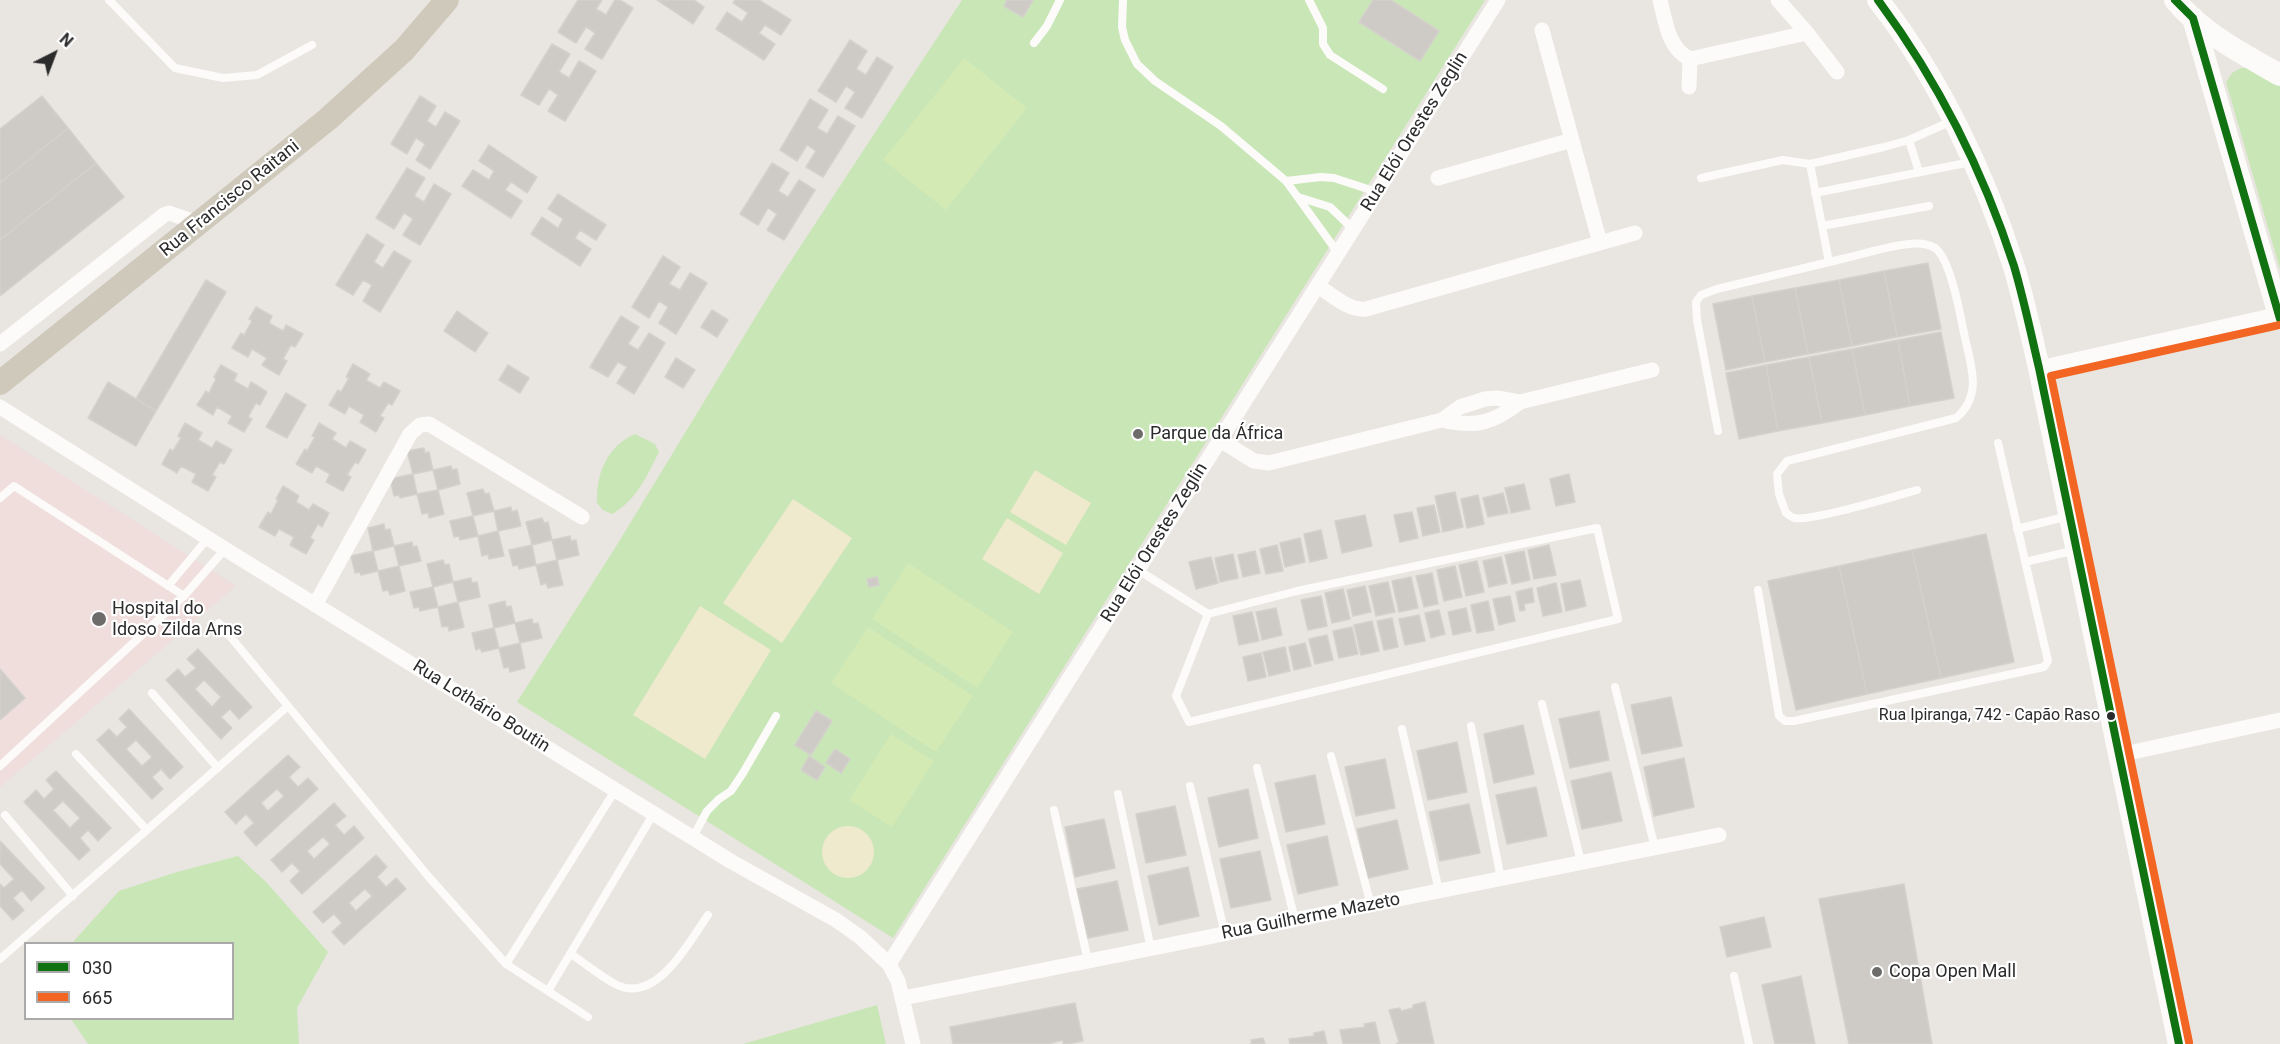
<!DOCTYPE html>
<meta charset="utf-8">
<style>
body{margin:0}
#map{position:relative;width:2280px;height:1044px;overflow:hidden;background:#e9e5e0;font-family:Roboto,sans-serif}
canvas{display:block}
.legend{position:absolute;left:24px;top:942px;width:210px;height:78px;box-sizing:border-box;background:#fff;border:2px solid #aaa;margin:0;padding:8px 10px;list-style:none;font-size:18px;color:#2b2b2b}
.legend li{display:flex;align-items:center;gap:12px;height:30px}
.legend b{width:30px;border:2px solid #aaa}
.north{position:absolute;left:24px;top:24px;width:60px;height:60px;-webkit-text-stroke:4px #fff;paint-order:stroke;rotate:42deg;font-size:16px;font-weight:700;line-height:24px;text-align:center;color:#2b2b2b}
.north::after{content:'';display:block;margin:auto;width:21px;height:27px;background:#2b2b2b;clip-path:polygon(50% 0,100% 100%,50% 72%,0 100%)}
</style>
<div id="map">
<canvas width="2280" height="1044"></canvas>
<ul class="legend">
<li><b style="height:8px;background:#107210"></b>030</li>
<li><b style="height:8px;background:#f26522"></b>665</li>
</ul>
<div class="north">N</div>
</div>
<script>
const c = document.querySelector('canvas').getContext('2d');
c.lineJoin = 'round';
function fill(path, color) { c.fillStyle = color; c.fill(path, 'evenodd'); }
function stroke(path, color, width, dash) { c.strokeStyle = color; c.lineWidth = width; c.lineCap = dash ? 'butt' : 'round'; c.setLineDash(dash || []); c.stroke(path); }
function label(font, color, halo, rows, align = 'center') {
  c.font = font + ' Roboto,sans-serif'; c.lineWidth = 4.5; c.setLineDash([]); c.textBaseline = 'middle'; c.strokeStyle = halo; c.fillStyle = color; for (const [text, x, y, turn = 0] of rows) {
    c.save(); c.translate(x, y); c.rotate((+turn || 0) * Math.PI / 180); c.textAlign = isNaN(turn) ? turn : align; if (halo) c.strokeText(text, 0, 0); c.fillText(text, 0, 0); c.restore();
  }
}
fill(new Path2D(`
 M0,435L236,586L0,787Z`), '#efdedc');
fill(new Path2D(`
 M962,0H1485L893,938L517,702L615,548L775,285Z
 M2241,68H2252L2280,85V269L2226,82L2232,73Z
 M635,434L655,444L659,452C646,477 637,500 612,514L603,510L597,503C596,474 607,446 635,434Z
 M238,856L267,883L328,952L297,1008L299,1044H88L71,1019L232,1018V944L72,943L119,891L177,872Z
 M877,1005L886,1044H743Z`), '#c9e6b7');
fill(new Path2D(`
 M1035,470L1091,503L1066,545L1010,512Z
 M793,499L852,538L782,643L723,603Z
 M1007,518L1063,553L1039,594L982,559Z
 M700,606L771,650L705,759L633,715Z
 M822 852a26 26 0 1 1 52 0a26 26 0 1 1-52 0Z`), '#efe9cd');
fill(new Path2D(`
 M964,58L1027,108L946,210L883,160Z
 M908,563L1013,632L977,688L872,619Z
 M868,627L973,696L936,752L831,683Z
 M891,734L934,761L892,827L849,800Z`), '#d4eab5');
const building = new Path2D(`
 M578,0H602L596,9L606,15L615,0H620L633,8L602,59L585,49L595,33L586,27L576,43L558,32Z
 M657,0H694L704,7L693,24Z
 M735,0H759L791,20L781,35L765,25L759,33L775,44L764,60L716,29L727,12L742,22L748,13L733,3Z
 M1007,0H1033L1023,17L1004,6Z
 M1373,0H1391L1439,31L1420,61L1359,22Z
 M850,40L867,51L856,69L866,75L877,57L893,67L862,118L845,108L855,92L846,86L836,102L818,91Z
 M552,44L570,54L559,72L569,78L579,61L596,71L565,121L548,111L558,95L549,89L539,105L521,95Z
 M42,96L68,128L0,183V129Z
 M420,96L436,106L427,121L436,127L445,112L460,121L430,169L416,160L425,144L416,138L407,154L391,144Z
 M810,99L828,110L817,128L827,134L838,116L855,126L823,177L806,167L816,151L807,145L797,161L780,150Z
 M68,128L96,163L0,240V183Z
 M489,145L537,177L527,193L511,182L505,190L522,201L511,218L462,186L473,170L489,180L494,171L479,161Z
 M96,163L124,197L0,296V240Z
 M772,163L789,173L778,191L788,197L799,180L815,190L784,240L767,230L777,214L768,208L758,225L740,214Z
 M407,168L425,178L414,196L424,202L434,184L451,194L420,245L403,235L413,219L404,213L394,229L376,218Z
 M558,194L606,225L596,240L580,230L575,238L591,249L580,266L531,234L542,217L558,228L563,219L548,209Z
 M367,234L384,245L374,262L383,268L394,251L411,261L380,312L363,301L372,285L363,280L353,295L336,285Z
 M663,256L680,267L669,284L680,290L690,273L707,283L676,334L659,323L668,307L659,301L649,318L632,307Z
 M1928,263L1941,329L1897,337L1884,271Z
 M1884,271L1897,337L1852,346L1839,280Z
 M206,280L226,292L156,411L136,399Z
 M1839,280L1852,346L1808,354L1795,288Z
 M1795,288L1808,354L1765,362L1752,296Z
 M1752,296L1765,362L1726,370L1713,304Z
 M256,307L272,316L269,323L283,331L286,325L303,334L295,347L291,345L283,359L287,361L279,375L262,365L267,358L252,349L248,357L232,348L241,333L244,335L252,321L249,319Z
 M712,310L728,320L717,337L701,327Z
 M457,311L488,333L475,352L444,331Z
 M621,316L639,327L628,344L638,350L649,333L665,343L634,394L617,383L627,367L618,362L608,377L590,367Z
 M1941,332L1954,398L1910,406L1898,340Z
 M1898,340L1910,406L1865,415L1852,349Z
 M1852,349L1865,415L1822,423L1809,357Z
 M1809,357L1822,423L1778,431L1766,365Z
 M676,358L695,370L683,388L665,377Z
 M353,364L370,374L366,380L380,388L384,382L400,391L392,405L388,403L380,416L384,418L376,432L360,422L364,415L349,406L345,414L329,405L338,390L341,392L349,378L346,377Z
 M221,365L237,374L234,381L248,389L251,382L267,392L260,405L256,403L248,417L252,419L244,432L228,423L232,416L217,407L213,415L197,405L206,391L209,393L216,379L214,377Z
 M508,365L529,378L520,393L499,380Z
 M1766,365L1778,431L1739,439L1726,373Z
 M108,382L156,411L136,446L88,418Z
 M286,393L306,405L287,438L266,427Z
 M185,423L202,433L198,440L212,448L216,441L232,450L224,464L220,462L212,475L216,477L208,491L192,482L196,474L181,466L177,473L162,464L170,449L173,451L181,438L178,436Z
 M319,423L336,433L332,439L346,448L350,441L366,450L358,464L355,462L347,475L351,477L343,491L326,482L330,474L316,466L312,473L296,464L305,449L307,451L315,437L312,436Z
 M424,448L425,453L429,452L433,470L413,474L407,451Z
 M451,466L452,470L457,469L460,484L438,490L433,470Z
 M413,474L417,494L400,498L399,495L394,496L390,479Z
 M1569,474L1575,502L1556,506L1550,479Z
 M1524,484L1530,509L1511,513L1505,488Z
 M283,486L299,496L296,502L309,510L313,504L329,513L322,527L318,524L310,538L314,540L306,554L290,545L294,537L279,529L275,536L259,527L268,512L271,514L278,500L276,499Z
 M483,489L485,494L489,493L494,511L473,516L467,493Z
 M438,490L444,514L429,518L428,513L422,514L417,494Z
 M1455,492L1463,527L1443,532L1435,496Z
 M1503,493L1508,513L1488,517L1483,498Z
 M1478,495L1484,524L1467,528L1461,499Z
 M1434,505L1440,532L1423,536L1417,508Z
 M511,507L512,512L517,510L521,526L498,531L494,511Z
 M1412,512L1418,538L1400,542L1394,515Z
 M1365,515L1372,546L1342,553L1335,521Z
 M473,516L478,536L460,540L459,536L454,537L450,521Z
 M542,518L544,523L548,522L552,540L532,545L526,522Z
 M384,524L385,530L390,529L394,546L373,551L368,528Z
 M1321,530L1327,558L1310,562L1304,534Z
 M498,531L504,556L489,559L488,554L482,556L478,536Z
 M1986,534L2014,662L1941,678L1912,550Z
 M570,536L571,541L576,540L579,555L557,560L552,540Z
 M1300,538L1305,562L1285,567L1280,543Z
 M412,542L413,547L417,546L421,561L399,566L394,546Z
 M532,545L536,565L519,569L518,565L513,566L509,550Z
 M1277,545L1283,571L1266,574L1260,549Z
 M1549,545L1556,575L1534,579L1528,550Z
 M1912,550L1941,678L1867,694L1839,566Z
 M373,551L378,571L361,575L360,572L355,573L351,556Z
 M1255,551L1260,573L1243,577L1238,555Z
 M1524,551L1530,580L1512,584L1505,555Z
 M1233,554L1238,578L1220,582L1215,558Z
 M1211,557L1218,583L1196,589L1189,562Z
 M1501,557L1507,583L1489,587L1483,561Z
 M443,560L445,565L449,564L453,582L433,587L427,564Z
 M557,560L563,585L548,588L546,583L541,585L536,565Z
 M1477,561L1484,592L1466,596L1459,565Z
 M399,566L405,591L390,595L388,590L383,591L378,571Z
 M1455,566L1462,597L1444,601L1437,570Z
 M1839,566L1867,694L1796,710L1768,581Z
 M1432,573L1438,604L1424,607L1416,576Z
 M877,577L879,585L869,587L867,579Z
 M1411,577L1418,608L1399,612L1392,581Z
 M471,578L472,583L477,582L480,597L458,602L453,582Z
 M1580,580L1586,606L1566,611L1561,584Z
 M1388,582L1395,612L1376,616L1369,586Z
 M1556,583L1562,612L1543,616L1537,588Z
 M1365,586L1371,612L1353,616L1347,590Z
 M433,587L438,607L420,611L419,607L414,608L410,592Z
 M1532,588L1534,602L1524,604L1525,610L1520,611L1516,592Z
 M1343,589L1350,619L1332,623L1325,593Z
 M1321,596L1327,626L1308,630L1301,600Z
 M1510,596L1515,621L1499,625L1493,599Z
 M505,601L506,607L511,606L515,623L494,628L489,605Z
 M1488,601L1494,630L1477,633L1471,605Z
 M458,602L464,627L449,631L448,626L442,627L438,607Z
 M1276,608L1282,635L1262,640L1256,612Z
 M1466,608L1471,631L1453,635L1448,612Z
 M1439,610L1445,634L1431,638L1425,613Z
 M1252,612L1259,641L1239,645L1233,616Z
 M1419,615L1425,641L1405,645L1399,619Z
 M1392,618L1398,647L1384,650L1377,621Z
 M532,619L533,624L538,623L542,638L520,643L515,623Z
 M1372,621L1379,651L1361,655L1354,625Z
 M1352,627L1358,654L1339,658L1333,631Z
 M494,628L499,648L482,652L480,648L476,650L472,633Z
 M1327,635L1333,660L1315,664L1309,639Z
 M520,643L525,668L510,672L509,667L504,668L499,648Z
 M1305,643L1311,666L1294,670L1289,647Z
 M1285,647L1290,671L1269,676L1263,652Z
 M198,649L252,707L239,719L230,709L221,717L232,728L221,739L166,680L178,669L185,677L196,668L187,659ZM204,680L221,697L212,707L195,689Z
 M1261,653L1266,677L1248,681L1243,657Z
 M0,669L25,698L0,720Z
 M1671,697L1682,746L1642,754L1631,705Z
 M129,709L183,767L170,779L161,769L152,777L163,789L152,799L97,740L109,729L117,737L127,727L119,719ZM136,740L152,757L142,766L126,749Z
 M816,711L832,721L811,755L795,745Z
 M1599,711L1609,760L1570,768L1559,719Z
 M1523,725L1534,774L1494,783L1484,734Z
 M1457,742L1467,792L1428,800L1417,751Z
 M835,749L850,759L841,773L826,763Z
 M288,755L300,767L289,777L298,787L308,778L318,789L256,846L244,832L254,823L246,814L236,824L225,812ZM277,789L284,796L268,811L261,803Z
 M809,756L825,767L817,780L801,770Z
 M1684,758L1694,807L1654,816L1644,767Z
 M1385,759L1395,808L1356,816L1345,767Z
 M56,771L111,828L98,841L88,830L80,838L90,850L79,860L24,802L36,790L44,799L54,789L46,780ZM63,801L80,818L70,828L53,810Z
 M1611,772L1622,821L1582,829L1571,781Z
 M1315,775L1325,824L1286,832L1275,783Z
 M1536,787L1547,836L1507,844L1496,795Z
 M1248,789L1258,838L1219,847L1208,798Z
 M334,803L346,816L335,825L344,835L354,826L364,838L302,894L290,881L300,871L292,863L282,872L271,860ZM323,837L330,844L314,859L307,851Z
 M1469,804L1480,853L1440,861L1429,812Z
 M1175,806L1186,855L1146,863L1136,814Z
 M1104,819L1115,868L1075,877L1065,827Z
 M1397,820L1408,869L1368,878L1357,829Z
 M1327,836L1338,885L1298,894L1287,845Z
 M0,841L45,888L31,901L22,890L13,898L24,910L13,920L0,906V884L4,888L14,879L0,864Z
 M1260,851L1271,900L1231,908L1220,859Z
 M376,855L387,867L377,877L386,887L396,878L406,889L344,945L332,932L342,923L334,914L323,923L313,912ZM365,889L372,896L356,911L349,903Z
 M1188,867L1199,916L1159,925L1148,876Z
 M1117,881L1128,930L1088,938L1077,889Z
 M1904,884L1932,1044H1849L1819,899Z
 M1764,917L1771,947L1727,957L1720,927Z
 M1801,976L1815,1044H1775L1762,985Z
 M1425,1002L1434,1044H1396L1399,1042L1389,1010L1400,1008L1401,1011L1413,1008V1005Z
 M1075,1003L1083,1041L1068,1044H1063V1040L1048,1044H953L950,1027Z
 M1375,1022L1380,1044H1343L1340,1030L1365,1027L1364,1024Z
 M1324,1031L1327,1044H1290L1289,1039L1314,1036V1033Z
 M1263,1038L1265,1044H1250H1252L1251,1040Z`);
fill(building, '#cecbc7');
stroke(building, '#d4d1cc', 1.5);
stroke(new Path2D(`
 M109,0L175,68L223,78L257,75L312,45
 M1123,0L1122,27L1125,40L1137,64L1155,81L1221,126L1286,181L1338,253
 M1309,0L1323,28V44L1330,55L1383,89
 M1034,43L1047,26L1060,0
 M1909,140L1919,172
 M1810,164L1829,262
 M1701,178L1783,160L1810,164L1884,147L1909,140L1952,121
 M1286,181L1321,177L1334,178L1377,192
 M1815,193L1971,162
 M1298,197L1330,207L1353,229
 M1822,226L1929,206
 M1718,431L1697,320L1696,302L1701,295L1717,289C1760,279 1803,268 1846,258C1867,253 1888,246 1909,244C1918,243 1927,243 1935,248C1951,259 1961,319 1965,338C1972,368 1982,396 1956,418L1787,461L1777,474L1779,494L1786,513C1786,513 1793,518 1794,518C1811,522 1896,496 1917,490
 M0,498L14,486L184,596L0,766
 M2017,529L2068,516
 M2025,562L2076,550
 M1138,570L1208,614L1297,591L1597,528L1618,619L1189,722L1176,696L1208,614
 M168,586L208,538
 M1758,590L1779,716L1785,721H1794L2044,667L2048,661L1998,443
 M184,596L225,549
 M219,623L288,706
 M1615,687L1655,848
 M152,693L218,768
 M1542,704L1581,862
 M1471,726L1501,879
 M1402,729L1439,891
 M76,754L147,830
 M1331,756L1371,905
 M1257,768L1295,920
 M1190,786L1225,934
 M1118,794L1151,949
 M1054,810L1088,961
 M5,815L73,896
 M693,837L707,811L719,799L731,791L743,773L776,716
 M571,954C586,964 601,977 617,985C657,1004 689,942 708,915
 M0,959L288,706L428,876L506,964L588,1017
 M506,964L616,789
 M1734,976L1749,1044
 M548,991L654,813`), '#fcfbfa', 8);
stroke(new Path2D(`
 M1660,0C1666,23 1668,48 1690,59L1807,33
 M1778,0L1807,33L1837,72
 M1542,30L1600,243
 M1689,87L1690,59
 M1438,178L1572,140
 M1318,286C1332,295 1349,311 1366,309L1635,233
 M0,344L164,215L169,213L201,224
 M2039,368L2280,314
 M0,407L225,549L732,862L836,920L860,937L889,964L898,981L913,1044
 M1442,420C1475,428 1494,423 1520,402
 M1220,440L1254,461L1269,463L1442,420L1460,407L1485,399L1497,398L1520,402L1652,370
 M315,605L410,434L420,425L429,424L582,517
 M2119,755L2280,720
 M889,964L1498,0
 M903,998L1719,835`), '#fcfbfa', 15);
stroke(new Path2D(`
 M1878,0C1938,76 1985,175 2014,267C2024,300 2031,334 2039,368L2179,1044
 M2175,0C2202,33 2243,54 2280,75
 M2193,18L2280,319`), '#fcfbfa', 22);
stroke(new Path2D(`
 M0,383L328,119L404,50L447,0`), '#cec9bb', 24);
stroke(new Path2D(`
 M1878,0C1938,81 1983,170 2014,266C2024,300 2031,334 2039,368L2179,1044
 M2175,0L2193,18L2280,319`), '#107210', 8);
stroke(new Path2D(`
 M2189,1042L2051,376L2280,325`), '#f26522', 8);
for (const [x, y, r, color] of [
 [1138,434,6,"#6e6c6a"],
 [99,619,8,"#6e6c6a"],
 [2111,716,5,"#2b2b2b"],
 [1877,972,6,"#6e6c6a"]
]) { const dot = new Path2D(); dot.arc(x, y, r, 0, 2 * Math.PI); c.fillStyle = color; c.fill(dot); stroke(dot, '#fff', 2); }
label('16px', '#2b2b2b', '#fff', [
 ["Rua Ipiranga, 742 - Capão Raso",2100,716]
], 'right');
label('18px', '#2b2b2b', '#fff', [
 ["Rua Elói Orestes Zeglin",1415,132,-58],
 ["Rua Francisco Raitani",230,199,-39],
 ["Rua Elói Orestes Zeglin",1155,543,-58],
 ["Rua Lothário Boutin",481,707,32],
 ["Rua Guilherme Mazeto",1311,917,-11]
]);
label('18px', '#2b2b2b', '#fff', [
 ["Parque da África",1150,434],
 ["Hospital do",112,609],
 ["Idoso Zilda Arns",112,630],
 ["Copa Open Mall",1889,972]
], 'left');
</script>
